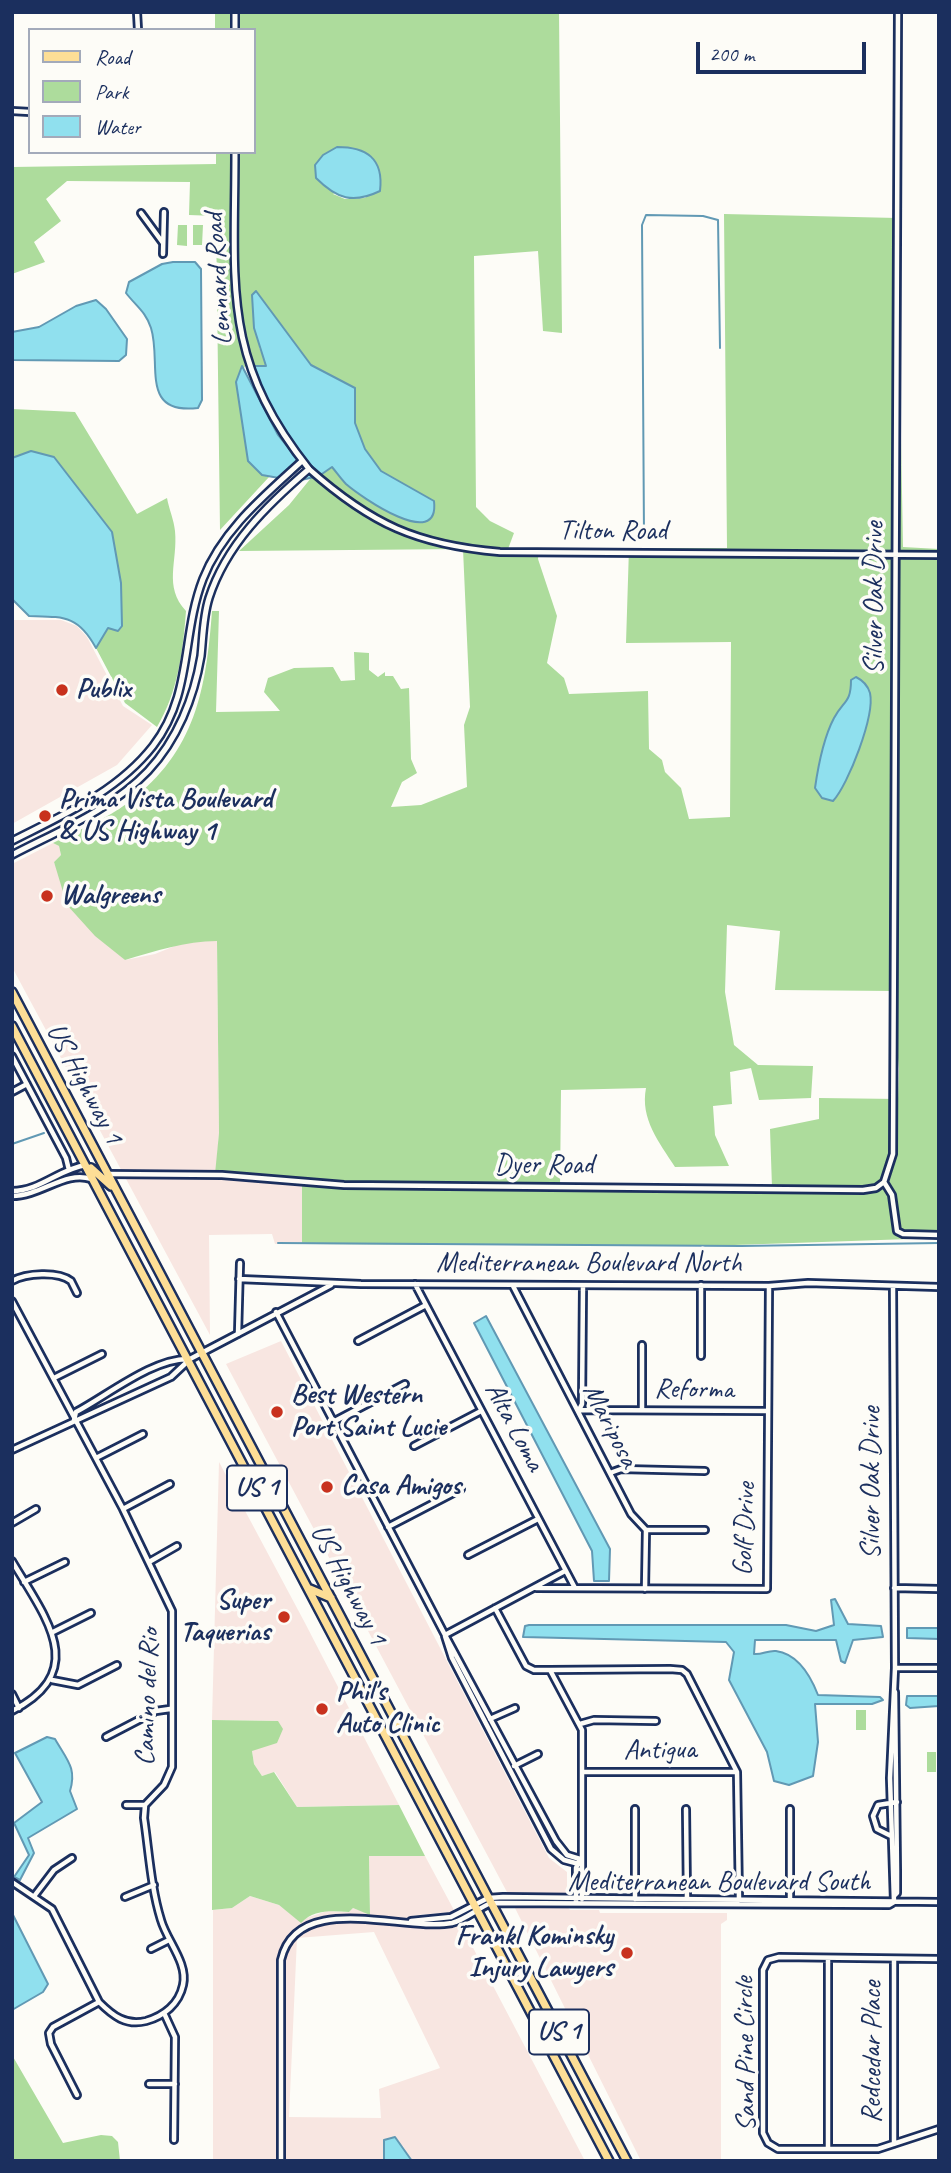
<!DOCTYPE html>
<style>
body{margin:0}
#map{position:relative;width:951px;height:2173px;overflow:hidden;background:#fdfcf7;font-family:Caveat,sans-serif}
canvas{display:block}
.frame{position:absolute;inset:0;border:14px solid #1b2f5e;pointer-events:none}
.legend{position:absolute;left:28px;top:28px;width:228px;height:126px;box-sizing:border-box;background:#fdfcf7;border:2px solid #a3aaba;margin:0;padding:9px 12px;list-style:none;font-size:21px;color:#1b2f5e}
.legend li{display:flex;align-items:center;gap:14px;height:35px}
.legend b{width:35px;border:2px solid #a3aaba}
.scale{position:absolute;left:696px;top:42px;width:170px;height:32px;box-sizing:border-box;border:4px solid #1b2f5e;border-top:0;padding-left:9px;font-size:21px;line-height:24px;white-space:nowrap;color:#1b2f5e;-webkit-text-stroke:5px #fdfcf7;paint-order:stroke}
</style>
<div id="map">
<canvas width="951" height="2173"></canvas>
<div class="frame"></div>
<ul class="legend">
<li><b style="height:9px;background:#fdde96"></b>Road</li>
<li><b style="height:19px;background:#addc9c"></b>Park</li>
<li><b style="height:19px;background:#90e0ee"></b>Water</li>
</ul>
<div class="scale">200 m</div>
</div>
<script>
const c = document.querySelector('canvas').getContext('2d');
c.lineJoin = 'round';
function fill(path, color) { c.fillStyle = color; c.fill(path, 'evenodd'); }
function stroke(path, color, width, dash) { c.strokeStyle = color; c.lineWidth = width; c.lineCap = dash ? 'butt' : 'round'; c.setLineDash(dash || []); c.stroke(path); }
function label(font, color, halo, rows, align = 'center') {
  c.font = font + ' Caveat,sans-serif'; c.lineWidth = 7; c.setLineDash([]); c.textBaseline = 'middle'; c.strokeStyle = halo; c.fillStyle = color; for (const [text, x, y, turn = 0] of rows) {
    c.save(); c.translate(x, y); c.rotate((+turn || 0) * Math.PI / 180); c.textAlign = isNaN(turn) ? turn : align; if (halo) c.strokeText(text, 0, 0); c.fillText(text, 0, 0); c.restore();
  }
}
fill(new Path2D(`
 M12,620H61L77,626L87,637L123,706L152,725L117,765L12,824Z
 M53,843L59,846L61,855L54,862L58,872L125,960L155,954L187,941H217L219,1133L216,1174L302,1181V1244H275L272,1234L209,1235L210,1335L12,967V864Z
 M281,1341L549,1858L567,1872V1894H508L226,1364Z
 M219,1462L305,1623L399,1805L297,1807L275,1772L262,1776L254,1764L252,1751L278,1721L212,1720Z
 M369,1856H425L455,1912L416,1915L409,1917L407,1922L416,1927H431L460,1923L585,2161H412L403,2146L384,2140V2161H213V1910L232,1908L250,1896L279,1905L301,1922L306,1918L327,1911L349,1912L353,1908L370,1914ZM374,1932L440,2068L379,2089L381,2118L289,2117L297,1938Z
 M514,1906H567L570,1910H599L600,1913H727V1920L721,1924V2161H641Z`), '#f8e6e1');
fill(new Path2D(`
 M215,12H232V30H215Z
 M238,12H559L562,333L543,331L538,251L474,256L476,507L490,521L514,533L508,549H539L538,559L557,616L547,663L564,678L569,694L648,691L649,749L662,760L665,772L681,788L689,819L730,817L731,642L626,643L629,548H727L724,214L897,218L903,547L939,549V1238L705,1246L302,1244V1181L215,1174L219,1133L217,941C185,941 156,951 125,960L95,936L67,905L54,862L61,855L59,846L53,843C78,830 107,819 129,802C196,751 206,689 212,611H219L216,712L280,711L264,692L268,678L294,668L333,667L341,681L355,680L354,652L369,653V670L378,677L385,672V676H393L401,689L409,688L411,759L417,773L402,782L391,807L421,805L467,787L464,725L470,707L463,549L239,551L289,505L311,478L332,467L346,484L380,508L434,501L381,471L365,449L355,423V388L311,365L300,352L259,347L267,366H251C233,296 238,224 238,152H254V30H238ZM377,170L381,181L365,198L345,199L333,194ZM851,680L865,729L818,771L834,719L851,698ZM727,925L780,931L775,990L892,991L899,1069L898,1099L819,1098V1119L770,1129L772,1187L560,1188L561,1090L646,1088C640,1119 659,1142 675,1167L729,1166L715,1135L713,1106L732,1104L730,1072L751,1068L759,1100L811,1098L813,1066L758,1065L734,1045L725,992Z
 M216,152H232L233,299L245,366L237,382L242,418L262,475L269,477L220,530L216,216L189,215L190,182L67,181L46,199L61,221L34,242L45,262L12,274V167L216,164Z
 M178,225H187V246L177,245Z
 M193,225H203L202,245H193Z
 M12,409L75,412L137,514L167,498C169,509 174,520 175,531C178,562 163,586 186,611C183,651 178,692 157,727L125,703L96,648L108,628L98,514L54,457L31,452L12,458Z
 M856,1710H866V1730H856Z
 M212,1720L278,1721L283,1729L277,1743L252,1751L254,1764L262,1776L274,1772L297,1807L399,1805L425,1856H369L370,1915L353,1908L349,1912C332,1911 314,1909 301,1923L279,1905L250,1896L232,1908L212,1910Z
 M927,1752H936V1772H927Z
 M12,2055L63,2143L101,2135L112,2136L118,2142L120,2161H12Z`), '#addc9c');
const water = new Path2D(`
 M337,147C366,147 384,158 380,191C353,204 337,199 316,178L315,165L323,155Z
 M173,262H195L201,269L202,400L198,408C139,415 162,363 151,328C146,312 136,306 126,293L129,282L162,264Z
 M256,291L311,365L355,388V423L365,449L381,471L434,501C440,552 361,497 346,484C341,479 337,473 332,467L319,476L301,480L313,469L283,431L251,366H266L254,328L252,295Z
 M96,300L106,309L127,339L126,355L119,361L12,360V332L39,327L76,306Z
 M242,366L278,435L298,460L279,478L262,475L248,461L236,382Z
 M31,451L54,457L112,532L121,583L122,626L118,631L108,628L96,648C78,615 64,617 29,616L12,599V458Z
 M856,677C862,680 868,686 870,693C875,716 848,785 833,801L822,798L815,788C818,767 824,737 834,718C844,700 851,703 851,680Z
 M486,1316L610,1549L609,1581H594L592,1551L474,1323Z
 M835,1599L848,1624L881,1626L883,1637L853,1640L845,1663L841,1661L836,1640H755L754,1654C762,1655 768,1650 776,1651C798,1654 811,1677 818,1695L880,1697L883,1700L872,1704H815L818,1742L813,1776L789,1785L774,1781L767,1752L729,1680L734,1652L726,1642L523,1637L525,1626L529,1625H786L816,1631L834,1625L831,1600Z
 M907,1628H939V1639L907,1638Z
 M907,1696H939V1706L910,1708L906,1705Z
 M47,1737L55,1739C67,1760 77,1768 70,1791L77,1809L28,1838L34,1853L20,1880L14,1877L29,1855L14,1823L42,1802L15,1753Z
 M12,1913L48,1984L43,1992L12,2010Z
 M395,2137L412,2161H384V2140Z`);
fill(water, '#90e0ee');
stroke(water, '#6199b4', 2);
stroke(new Path2D(`
 M644,537L642,225L646,215L703,216L718,220L720,348
 M12,1144L44,1133
 M278,1243L741,1246L939,1243`), '#6199b4', 2);
const minor = new Path2D(`
 M137,12L138,30
 M12,111L30,112
 M141,213L163,243
 M163,254L164,212
 M309,469C371,524 417,545 500,552L939,555
 M12,1056L66,1158L69,1170
 M12,1092L27,1084
 M108,1174L222,1175L344,1185L863,1190L876,1188L884,1182L892,1195L897,1231L903,1234L939,1235
 M884,1182L893,1154L898,12
 M12,1191C40,1191 59,1169 86,1165
 M12,1196C41,1196 66,1170 91,1179
 M239,1279L361,1284L769,1286L808,1283L939,1287
 M12,1281C26,1273 58,1271 71,1281L77,1293
 M415,1284L575,1588
 M513,1286L631,1514L646,1530L645,1589
 M583,1286L582,1404L579,1410L767,1411
 M893,1286L895,1668L890,1778L894,1902
 M12,1301L123,1509L172,1611V1767L164,1785L145,1805L144,1818C149,1852 151,1888 161,1920C167,1941 188,1963 183,1985C179,2004 164,2016 146,2021C126,2026 113,2016 99,2002L52,1909L12,1882
 M276,1312L445,1635L556,1841L567,1855L580,1859L576,1868V1903
 M238,1334L240,1263
 M358,1341L426,1305
 M701,1356V1285
 M54,1378L102,1354
 M642,1410V1345
 M74,1420L76,1412C108,1395 155,1357 190,1359L331,1285
 M333,1422L405,1384
 M414,1446L481,1411
 M12,1450L171,1377L188,1361
 M96,1458L143,1434
 M610,1473L621,1469L705,1471
 M123,1509L170,1484
 M12,1523L36,1509
 M388,1527L461,1489
 M646,1530H705
 M468,1555L538,1519
 M12,1561C45,1617 91,1671 12,1711
 M149,1562L177,1546
 M24,1582L65,1562
 M536,1588L767,1589L769,1286
 M894,1588L939,1589
 M495,1608L526,1666L534,1670H550L582,1730V1899
 M53,1632L91,1613
 M445,1635L565,1571
 M445,1636L452,1658L551,1849L564,1860L579,1864
 M895,1668H939
 M550,1670L670,1669L682,1670L687,1674L737,1772L739,1900
 M52,1680L78,1685L117,1665
 M12,1694L19,1708
 M490,1719L515,1708
 M580,1724L594,1720L656,1721
 M106,1737L156,1711L170,1709
 M514,1766L538,1754
 M583,1772H737
 M126,1805H145
 M635,1809V1899
 M686,1809L687,1899
 M790,1809V1899
 M891,1836L877,1829L873,1816L878,1805L897,1802
 M35,1895L54,1870L72,1858
 M894,1896L897,1893V1871L895,1692
 M125,1897L154,1885
 M411,1921L451,1917L488,1898L503,1897L939,1902
 M151,1949L169,1940
 M939,1959L779,1957L768,1960L763,1970V2133L768,2143L778,2149H878L939,2129
 M894,1960V2144
 M164,2013L175,2037L174,2140
 M149,2084H175
 M77,2095L51,2044L49,2033L53,2027L99,2002
 M828,2149V1958
 M281,2161V1960C297,1890 403,1932 452,1923C465,1920 478,1908 491,1903L889,1905L894,1902`);
const tertiary = new Path2D(`
 M235,30V12
 M12,841C63,815 117,792 153,746C193,694 181,636 203,579C222,530 265,495 302,461
 M12,855C58,831 111,810 148,771C177,740 194,698 201,656C203,637 203,617 209,598C226,545 267,505 309,469C221,359 235,284 235,152`);
const primary = new Path2D(`
 M12,992L627,2161
 M12,1026L609,2161
 M91,1168L111,1186
 M310,1589L331,1598`);
stroke(minor, '#1b2f5e', 10);
stroke(tertiary, '#1b2f5e', 10);
stroke(primary, '#1b2f5e', 12);
stroke(minor, '#fdfcf7', 4.5);
stroke(tertiary, '#fdfcf7', 5);
stroke(primary, '#fdde96', 7);
for (const [x, y, r, color] of [
 [62,690,7,"#c8321e"],
 [45,816,7,"#c8321e"],
 [47,896,7,"#c8321e"],
 [277,1412,7,"#c8321e"],
 [327,1487,7,"#c8321e"],
 [284,1617,7,"#c8321e"],
 [322,1709,7,"#c8321e"],
 [627,1953,7,"#c8321e"]
]) { const dot = new Path2D(); dot.arc(x, y, r, 0, 2 * Math.PI); c.fillStyle = color; c.fill(dot); stroke(dot, '#fdfcf7', 2.5); }
for (const [x, y, w] of [
 [257,1488,60],
 [559,2032,60]
]) { const box = new Path2D(); box.roundRect(x - w / 2, y - 22.5, w, 45, 5); c.fillStyle = '#fdfcf7'; c.fill(box); stroke(box, '#1b2f5e', 2); }
label('bold 26px', '#1b2f5e', null, [
 ["US 1",257,1488],
 ["US 1",559,2032]
]);
label('28px', '#1b2f5e', '#fdfcf7', [
 ["Lennard Road",219,279,-94],
 ["Tilton Road",613,532],
 ["Silver Oak Drive",875,598,-90],
 ["US Highway 1",84,1084,62],
 ["Dyer Road",544,1166],
 ["Mediterranean Boulevard North",589,1264],
 ["Reforma",694,1390,1],
 ["Mariposa",610,1426,63],
 ["Alta Loma",514,1427,62],
 ["Silver Oak Drive",872,1483,-90],
 ["Golf Drive",745,1529,-88],
 ["US Highway 1",348,1585,62],
 ["Camino del Rio",148,1697,-88],
 ["Antigua",660,1751],
 ["Mediterranean Boulevard South",719,1883],
 ["Redcedar Place",873,2052,-90],
 ["Sand Pine Circle",746,2054,-91]
]);
label('bold 28px', '#1b2f5e', '#fdfcf7', [
 ["Publix",76,690],
 ["Prima Vista Boulevard",59,800],
 ["& US Highway 1",59,832],
 ["Walgreens",61,896],
 ["Best Western",291,1396],
 ["Port Saint Lucie",291,1428],
 ["Casa Amigos",341,1487],
 ["Super",270,1601,"right"],
 ["Taquerias",270,1633,"right"],
 ["Phil's",336,1693],
 ["Auto Clinic",336,1725],
 ["Frankl Kominsky",613,1937,"right"],
 ["Injury Lawyers",613,1969,"right"]
], 'left');
</script>
